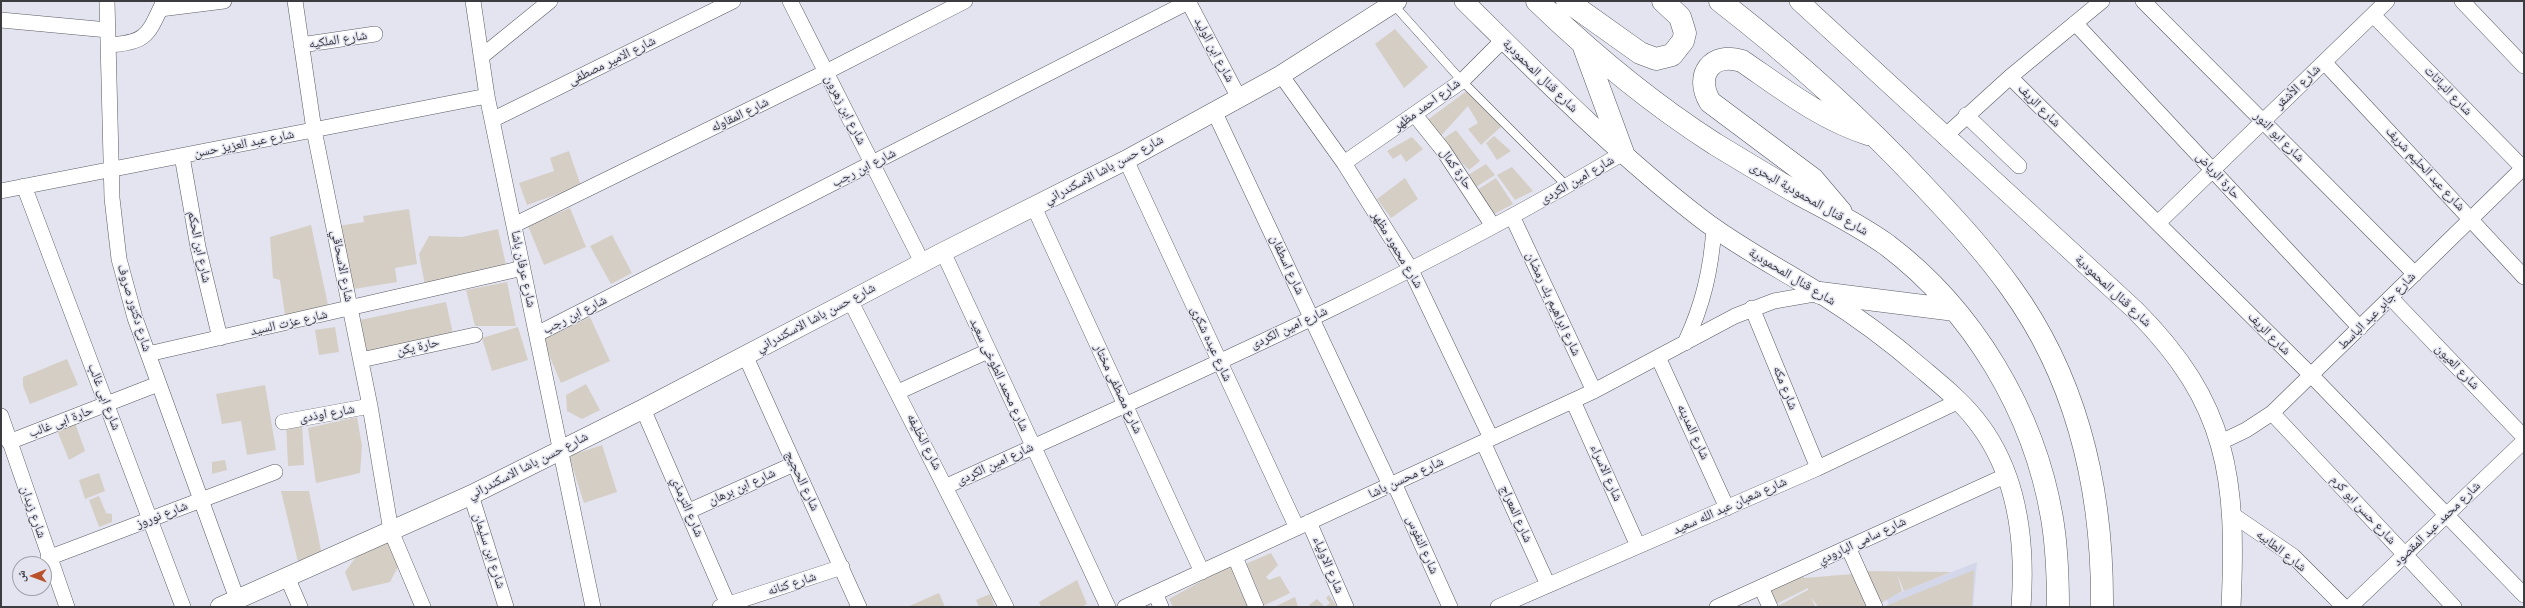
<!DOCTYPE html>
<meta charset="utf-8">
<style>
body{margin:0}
#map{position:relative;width:2525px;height:608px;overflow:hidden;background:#e3e4f0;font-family:"Space Grotesk","Noto Naskh Arabic",sans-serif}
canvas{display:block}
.frame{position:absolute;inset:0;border:2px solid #3b3b40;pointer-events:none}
.north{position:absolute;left:12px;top:556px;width:40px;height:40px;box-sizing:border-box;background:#e3e4f0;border:1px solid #a0a0aa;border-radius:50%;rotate:269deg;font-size:11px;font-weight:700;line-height:16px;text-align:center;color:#3b3b40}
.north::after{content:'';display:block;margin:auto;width:14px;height:18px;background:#b9522b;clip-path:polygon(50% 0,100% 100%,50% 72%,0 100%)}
</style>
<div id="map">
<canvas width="2525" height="608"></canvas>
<div class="frame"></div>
<div class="north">ش</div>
</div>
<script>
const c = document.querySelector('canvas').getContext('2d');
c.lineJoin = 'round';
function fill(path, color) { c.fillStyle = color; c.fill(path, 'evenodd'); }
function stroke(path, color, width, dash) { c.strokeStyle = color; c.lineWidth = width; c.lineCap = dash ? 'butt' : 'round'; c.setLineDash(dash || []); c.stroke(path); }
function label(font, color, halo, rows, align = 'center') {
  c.font = font + ' "Space Grotesk","Noto Naskh Arabic",sans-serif'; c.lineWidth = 3; c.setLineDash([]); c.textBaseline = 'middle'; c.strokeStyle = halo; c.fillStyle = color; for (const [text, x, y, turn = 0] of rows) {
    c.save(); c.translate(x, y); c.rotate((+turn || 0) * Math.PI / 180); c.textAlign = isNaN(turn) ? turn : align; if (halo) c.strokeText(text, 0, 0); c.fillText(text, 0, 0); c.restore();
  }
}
fill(new Path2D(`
 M1977,562L1973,607H1890L1886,598Z`), '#d4d7ea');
fill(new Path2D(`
 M1395,29L1428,67L1404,88L1375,44Z
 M1468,90L1503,125L1481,145L1468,129L1478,123L1468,106L1438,139L1426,121Z
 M1456,130L1480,161L1469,170L1440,141Z
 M1494,136L1511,151L1497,160L1486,143Z
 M1412,137L1423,149L1406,162L1401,154L1393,159L1387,151Z
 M569,151L581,186L527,205L519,183L554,171L550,158Z
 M1486,164L1495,175L1468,192L1460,180Z
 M1512,167L1533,191L1515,200L1497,175Z
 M1405,178L1418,199L1391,218L1377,199Z
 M1496,178L1513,204L1490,216L1474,192Z
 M570,208L586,247L544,265L528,226Z
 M409,209L417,264L395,268L397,282L348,290L338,226L364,222L363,216Z
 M311,225L328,305L285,315L280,280L273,278L270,237Z
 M498,229L506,265L425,285L419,254L429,236L462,237Z
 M612,235L632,273L611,284L590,246Z
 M507,282L516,326H475L466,290Z
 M446,302L453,334L367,352L360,320Z
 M590,317L610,361L561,383L542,339Z
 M335,327L339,352L319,355L315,330Z
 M518,327L528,360L492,371L482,338Z
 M67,359L78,385L30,404L23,386V377Z
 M586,384L600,410L582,419L567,411L566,395Z
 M265,385L276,450L247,455L241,421L222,424L216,394Z
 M357,417L362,446L360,473L316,483L308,428Z
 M74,420L85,451L69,460L56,428Z
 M302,421L304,465L288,466L286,422Z
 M602,445L617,492L584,503L569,456Z
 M225,460L227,470L212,474V462Z
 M99,473L105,491L85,499L79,480Z
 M281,491H309L322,555L299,566Z
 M99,496L106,513L112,514V522L99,527L89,500Z
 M388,542L400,563L390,582L352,591L345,572L361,550Z
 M1271,553L1278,565L1266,577L1269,580L1280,576L1290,593L1261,607L1243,565Z
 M1234,563L1250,607H1173L1169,599Z
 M1974,570L1972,607H1883Z
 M1801,571L1804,578L1853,574L1859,571L1951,572L1904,591L1897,574L1902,591L1874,607H1818L1811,597L1815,606L1813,607H1776L1808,590V588L1772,606L1768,589Z
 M1077,580L1087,604L1081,607H1041L1039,602Z
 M939,593L945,607H907Z
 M990,594L995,607H979L976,600Z
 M1329,595L1337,607H1325L1330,603L1326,598Z
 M1295,597L1298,607H1274Z
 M1317,599L1325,607H1310L1309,605Z`), '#d5cec4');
const service = new Path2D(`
 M1393,4L1462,81L1567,186`);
const minor = new Path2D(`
 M107,1L112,198L119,259L135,318L237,599
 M295,1L314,130L370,406L391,531L423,607
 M473,1L487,96L593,607
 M790,1L922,262
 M1188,1L1239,98
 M2143,1L2415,274
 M2462,1L2524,66
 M160,9L224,1
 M2373,15L2523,168
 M1,20L108,30
 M2075,23L2360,328
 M108,45C148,43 148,34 164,1
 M301,45L375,34
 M481,57L550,1
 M2324,62L2524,277
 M1281,75L1344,163L1410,268L1491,438
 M2010,77L2312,376L2524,595
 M1214,111L1390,485
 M1415,115L1443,150L1493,226
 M1966,115L2019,166
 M492,120L733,1
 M1944,137L2010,77L2102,1
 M182,156L198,247L220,338
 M1126,160L1297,528
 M1344,163L1462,81L1503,40
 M24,186L183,607
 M1,191L487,96
 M1034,207L1202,572
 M1512,216L1594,391
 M2158,223L2387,1
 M514,225L826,72L965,1
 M943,252L1108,607
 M2391,298L2524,437
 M850,300L1006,607
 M1752,308L1818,468
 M537,334L1190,1
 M1685,343C1703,305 1711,270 1714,228
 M148,354L523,268
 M745,355L859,607
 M1658,357L1727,508
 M361,360L475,335
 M898,392L988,351
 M1573,401L1638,546
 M643,409L729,607
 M2272,413L2454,607
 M1,416L67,607
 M283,422L370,406
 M9,442L158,384
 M1483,442L1548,585
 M2221,442L2246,430L2272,413L2524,167
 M1394,483L1450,607
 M947,486C1175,382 1407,282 1623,153
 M471,495L506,607
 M689,511L794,464
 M2233,515L2293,556L2344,607
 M1309,522L1346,607
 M1848,547L1875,607
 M1235,557L1256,607
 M48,558L275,472
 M287,577L300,607
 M1761,587L1770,607
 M1155,593L1161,607
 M720,607L842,567
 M1125,607L1594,391L1735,316L1774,301L1820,293
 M1498,607L1818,468L1959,401
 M1717,607L2007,475
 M2350,607L2524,441`);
const tertiary = new Path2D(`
 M1464,1C1541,77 1617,154 1703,220C1740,248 1781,269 1821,294C1856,316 1890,341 1921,368C1940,384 1960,400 1975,419C2018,472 2026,540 2021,607
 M1799,1L2135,310C2229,404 2237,479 2231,607
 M220,607L471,495L643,409L943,252L1126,160L1281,75L1397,1`);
const secondary = new Path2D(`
 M1537,1C1592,54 1651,103 1715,144C1743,161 1771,178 1799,194C1829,210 1859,225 1887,245C1973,310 2034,412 2052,518C2057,548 2058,577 2058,607
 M1567,1L1640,53L1656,59L1672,55L1683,41L1685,33L1680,17L1663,1
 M1720,1C1791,56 1858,116 1920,182C1952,216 1984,250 2011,288C2079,382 2103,492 2102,607
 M1584,47L1623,153
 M1841,212L1813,179L1710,102C1694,75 1712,51 1742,61C1783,89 1821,119 1868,134
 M1820,293L1955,310`);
stroke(service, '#5a5b65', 9);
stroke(minor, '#5a5b65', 16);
stroke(tertiary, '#5a5b65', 20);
stroke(secondary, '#5a5b65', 23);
stroke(service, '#fff', 8);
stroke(minor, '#fff', 15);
stroke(tertiary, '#fff', 19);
stroke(secondary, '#fff', 22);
label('13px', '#3b3b40', '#e3e4f0', [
 ["شارع الملكيه",338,40,-9],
 ["شارع ابن الوليد",1214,50,62],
 ["شارع الامير مصطفى",612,61,-26],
 ["شارع قنال المحمودية",1540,76,44],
 ["شارع الأشقر",2298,87,-44],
 ["شارع النباتات",2448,91,46],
 ["شارع احمد مظهر",1427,105,-36],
 ["شارع الريف",2039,106,45],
 ["شارع ابن زهرون",845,110,63],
 ["شارع المقاوله",740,115,-26],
 ["شارع ابو النور",2279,137,45],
 ["شارع عبد العزيز حسن",244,144,-11],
 ["شارع ابن رجب",864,168,-27],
 ["حارة كمال",1456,169,55],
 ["شارع عبد الحليم شريف",2425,169,47],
 ["شارع حسن باشا الاسكندراني",1104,170,-28],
 ["حارة الرياض",2218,176,47],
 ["شارع امين الكردى",1577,180,-30],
 ["شارع قنال المحمودية البحرى",1809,199,30],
 ["شارع ابن الحكم",199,247,78],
 ["شارع محمود مظهر",1397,250,59],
 ["شارع اسطفان",1287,265,65],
 ["شارع الاسحاقي",342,266,79],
 ["شارع عرفان باشا",523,269,78],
 ["شارع قنال المحمودية",1792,277,31],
 ["شارع قنال المحمودية",2113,291,43],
 ["شارع ابراهيم بك رمضان",1553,304,65],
 ["شارع دكتور صروف",134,308,73],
 ["شارع جابر عبد الباسط",2377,311,-45],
 ["شارع ابن رجب",575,315,-27],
 ["شارع حسن باشا الاسكندراني",816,318,-28],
 ["شارع عزت السيد",289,323,-13],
 ["شارع امين الكردى",1289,328,-25],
 ["شارع الريف",2269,334,45],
 ["شارع عبده شكرى",1211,344,65],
 ["حارة يكن",418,347,-13],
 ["شارع العيون",2457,367,46],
 ["شارع محمد الطوخى سعيد",999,375,65],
 ["شارع مكه",1785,388,68],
 ["شارع مصطفى مختار",1118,389,65],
 ["شارع ابى غالب",104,397,69],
 ["شارع اوذدى",327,414,-10],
 ["حارة ابى غالب",61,422,-21],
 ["شارع المدينه",1693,432,65],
 ["شارع الخليفه",924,442,63],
 ["شارع امين الكردى",995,464,-25],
 ["شارع حسن باشا الاسكندراني",528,466,-27],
 ["شارع الاسراء",1606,473,66],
 ["شارع محسن باشا",1406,478,-25],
 ["شارع الحجيج",802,481,65],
 ["شارع ابن برهان",742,487,-24],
 ["شارع شعبان عبد الله سعيد",1730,506,-24],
 ["شارع الترمذي",687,507,67],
 ["شارع حسن ابو كرم",2363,510,47],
 ["شارع زيدان",33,512,71],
 ["شارع المعراج",1516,514,66],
 ["شارع نوروز",162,515,-21],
 ["شارع محمد عبد المقصود",2437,524,-44],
 ["شارع سامى البارودي",1862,541,-25],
 ["شارع النفوس",1422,545,66],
 ["شارع ابن سليمان",489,551,72],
 ["شارع الطابيه",2281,551,38],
 ["شارع الاولياء",1328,565,67],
 ["شارع كنانه",792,584,-18]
]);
</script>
